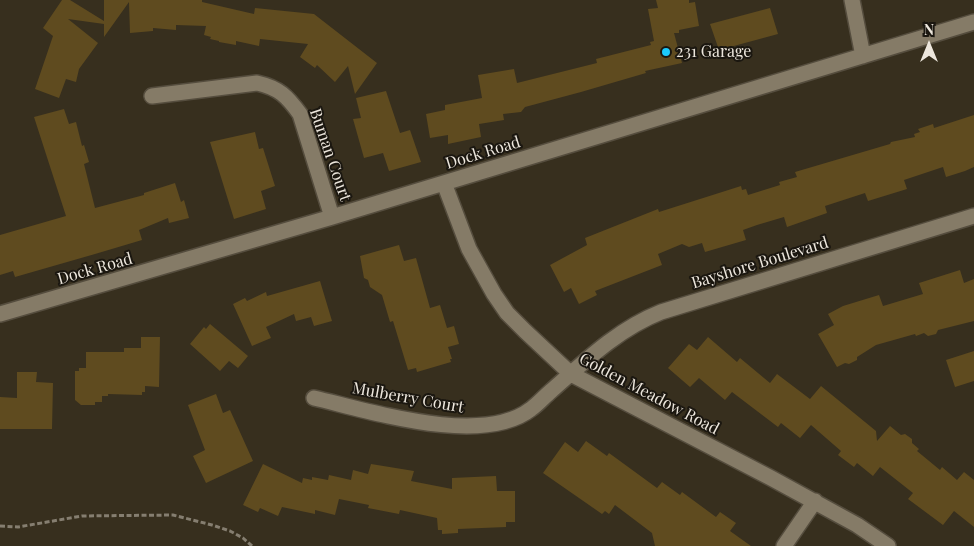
<!DOCTYPE html>
<style>
body{margin:0}
#map{position:relative;width:974px;height:546px;overflow:hidden;background:#372f1e;font-family:"Playfair Display",serif}
canvas{display:block}
.north{position:absolute;left:904px;top:20px;width:50px;height:50px;-webkit-text-stroke:4px #1b1710;paint-order:stroke;rotate:0deg;font-size:14px;font-weight:700;line-height:20px;text-align:center;color:#ede7dd}
.north::after{content:'';display:block;margin:auto;width:18px;height:22px;background:#ede7dd;clip-path:polygon(50% 0,100% 100%,50% 72%,0 100%)}
</style>
<div id="map">
<canvas width="974" height="546"></canvas>
<div class="north">N</div>
</div>
<script>
const c = document.querySelector('canvas').getContext('2d');
c.lineJoin = 'round';
function fill(path, color) { c.fillStyle = color; c.fill(path, 'evenodd'); }
function stroke(path, color, width, dash) { c.strokeStyle = color; c.lineWidth = width; c.lineCap = dash ? 'butt' : 'round'; c.setLineDash(dash || []); c.stroke(path); }
function label(font, color, halo, rows, align = 'center') {
  c.font = font + ' "Playfair Display",serif'; c.lineWidth = 4; c.setLineDash([]); c.textBaseline = 'middle'; c.strokeStyle = halo; c.fillStyle = color; for (const [text, x, y, turn = 0] of rows) {
    c.save(); c.translate(x, y); c.rotate((+turn || 0) * Math.PI / 180); c.textAlign = isNaN(turn) ? turn : align; if (halo) c.strokeText(text, 0, 0); c.fillText(text, 0, 0); c.restore();
  }
}
fill(new Path2D(`
 M62,0H70L104,21V0H202V2L254,14L255,8L314,14L377,63L355,94L348,66L335,82L317,65L315,68L300,57L308,44L260,39L259,46L236,41V45L219,42V41L210,39L211,37L204,35L206,26L176,25V30L153,28V31L130,33L129,2L104,37V24L68,19L98,43L79,69L76,82L66,79L59,98L35,89L53,36L43,28Z
 M656,0H689V3L695,2L699,26L679,30V33H674L682,63L645,71L646,73L581,92L525,107L521,112L503,114L504,120L479,124L481,137L448,144V135L430,138L426,114L445,110V105L482,98L478,75L514,69L517,83L597,63L596,59L651,45L650,42L654,41L648,9L658,8Z
 M770,8L778,34L719,50L710,24Z
 M386,91L400,133L410,130L421,162L389,171L383,153L364,158L353,119L361,118L356,98Z
 M64,109L69,124L76,122L82,146L84,145L89,162L84,164L95,208L144,195V193L175,183L181,202L184,200L189,218L169,223L168,218L139,230L142,240L95,254L15,277L13,271L0,275V235L66,216L34,117Z
 M974,115V167L965,171L946,177L943,167L904,180L907,189L868,201L865,193L825,206L827,213L787,227L784,217L757,225L743,230L746,240L705,252L702,243L689,247L682,244L658,254L662,265L595,291L597,295L579,304L571,288L564,292L550,265L587,245L585,238L658,209L659,212L741,186L742,190L746,189L748,195L780,185L779,182L797,177L795,172L890,144L891,142L915,137L914,134L920,132L918,129L933,124L934,128Z
 M255,132L259,149L263,148L275,186L261,191L266,209L234,219L210,142Z
 M399,245L404,261L416,258L430,308L440,305L447,328L454,326L459,344L448,347L452,359H450L451,362L417,372L416,368L408,370L393,321L390,322L382,295L370,287L368,280L364,278L360,256Z
 M960,270L964,283L974,279V321L938,330L936,334L928,336L924,333L916,336L915,334L876,345L857,357V360L849,364L845,363L837,367L818,334L834,325L828,314L843,306L879,295L883,306L923,294L919,283Z
 M320,281L332,321L314,326L311,317L296,321L294,314L266,327L271,338L252,346L233,304L245,298L247,301L266,292L267,296Z
 M210,324L248,356L238,368L229,361L220,371L190,344L204,327L206,329Z
 M141,337H160L159,387L145,386V392H142V395L108,394V396H102V402H95V405H81L75,400V371H79V368H86V352H124V348H141Z
 M708,337L737,362L740,358L770,383L777,374L810,399L821,386L876,431L877,441L890,426L901,435L905,434L912,439V443L919,449L917,451L940,470L942,467L957,480L964,472L974,480V527L954,511L943,525L908,499L913,493L880,467L873,476L857,463L854,467L838,455L841,451L811,425L800,438L781,423L778,427L732,392L725,400L699,378L690,387L668,368L689,344L697,350Z
 M974,351V381L955,387L946,360Z
 M17,372H37L36,382L53,383L52,429H0V397L17,398Z
 M216,394L223,413L230,410L253,461L206,483L193,456L205,450L188,405Z
 M586,441L607,456L609,453L657,488L662,482L680,495L682,492L716,517L720,512L736,523L730,531L751,546H655L652,533L615,505L609,514L605,511L602,514L543,473L565,442L578,452Z
 M263,464L302,483L303,478L312,480V477L328,480L329,475L351,480L353,470L368,474L371,464L414,471L411,481L452,489V478L496,476L497,491H515V522H506V527L458,529V533L442,534V530H438L437,518L400,510L399,514L368,508L369,505L339,499L335,515L315,510V514L282,507L278,516L260,508L258,512L243,505Z`), '#5f4b1f');
const street = new Path2D(`
 M852,0L863,56
 M152,96L257,83C279,88 287,96 300,114L332,217
 M444,183L469,249L494,294L507,313L525,331L571,374L771,478L857,525L888,546
 M0,314L332,217L974,22
 M314,398C370,411 482,447 531,409C538,404 544,397 551,391C585,361 618,329 661,312L974,216
 M784,546L815,501`);
stroke(street, '#554d3e', 18);
stroke(new Path2D(`
 M0,526L18,527L82,516L173,515L212,525L230,531L243,538L252,546`), '#857e70', 3, [5, 2.5]);
stroke(street, '#857b67', 15);
for (const [x, y, r, color] of [
 [666,52,5,"#1bcafc"]
]) { const dot = new Path2D(); dot.arc(x, y, r, 0, 2 * Math.PI); c.fillStyle = color; c.fill(dot); stroke(dot, '#1b1710', 2); }
label('16px', '#ede7dd', '#1b1710', [
 ["231 Garage",676,52]
], 'left');
label('16px', '#ede7dd', '#1b1710', [
 ["Dock Road",483,153,-17],
 ["Buman Court",330,155,71],
 ["Bayshore Boulevard",760,263,-17],
 ["Dock Road",95,269,-16],
 ["Golden Meadow Road",649,394,28],
 ["Mulberry Court",408,398,10]
]);
</script>
